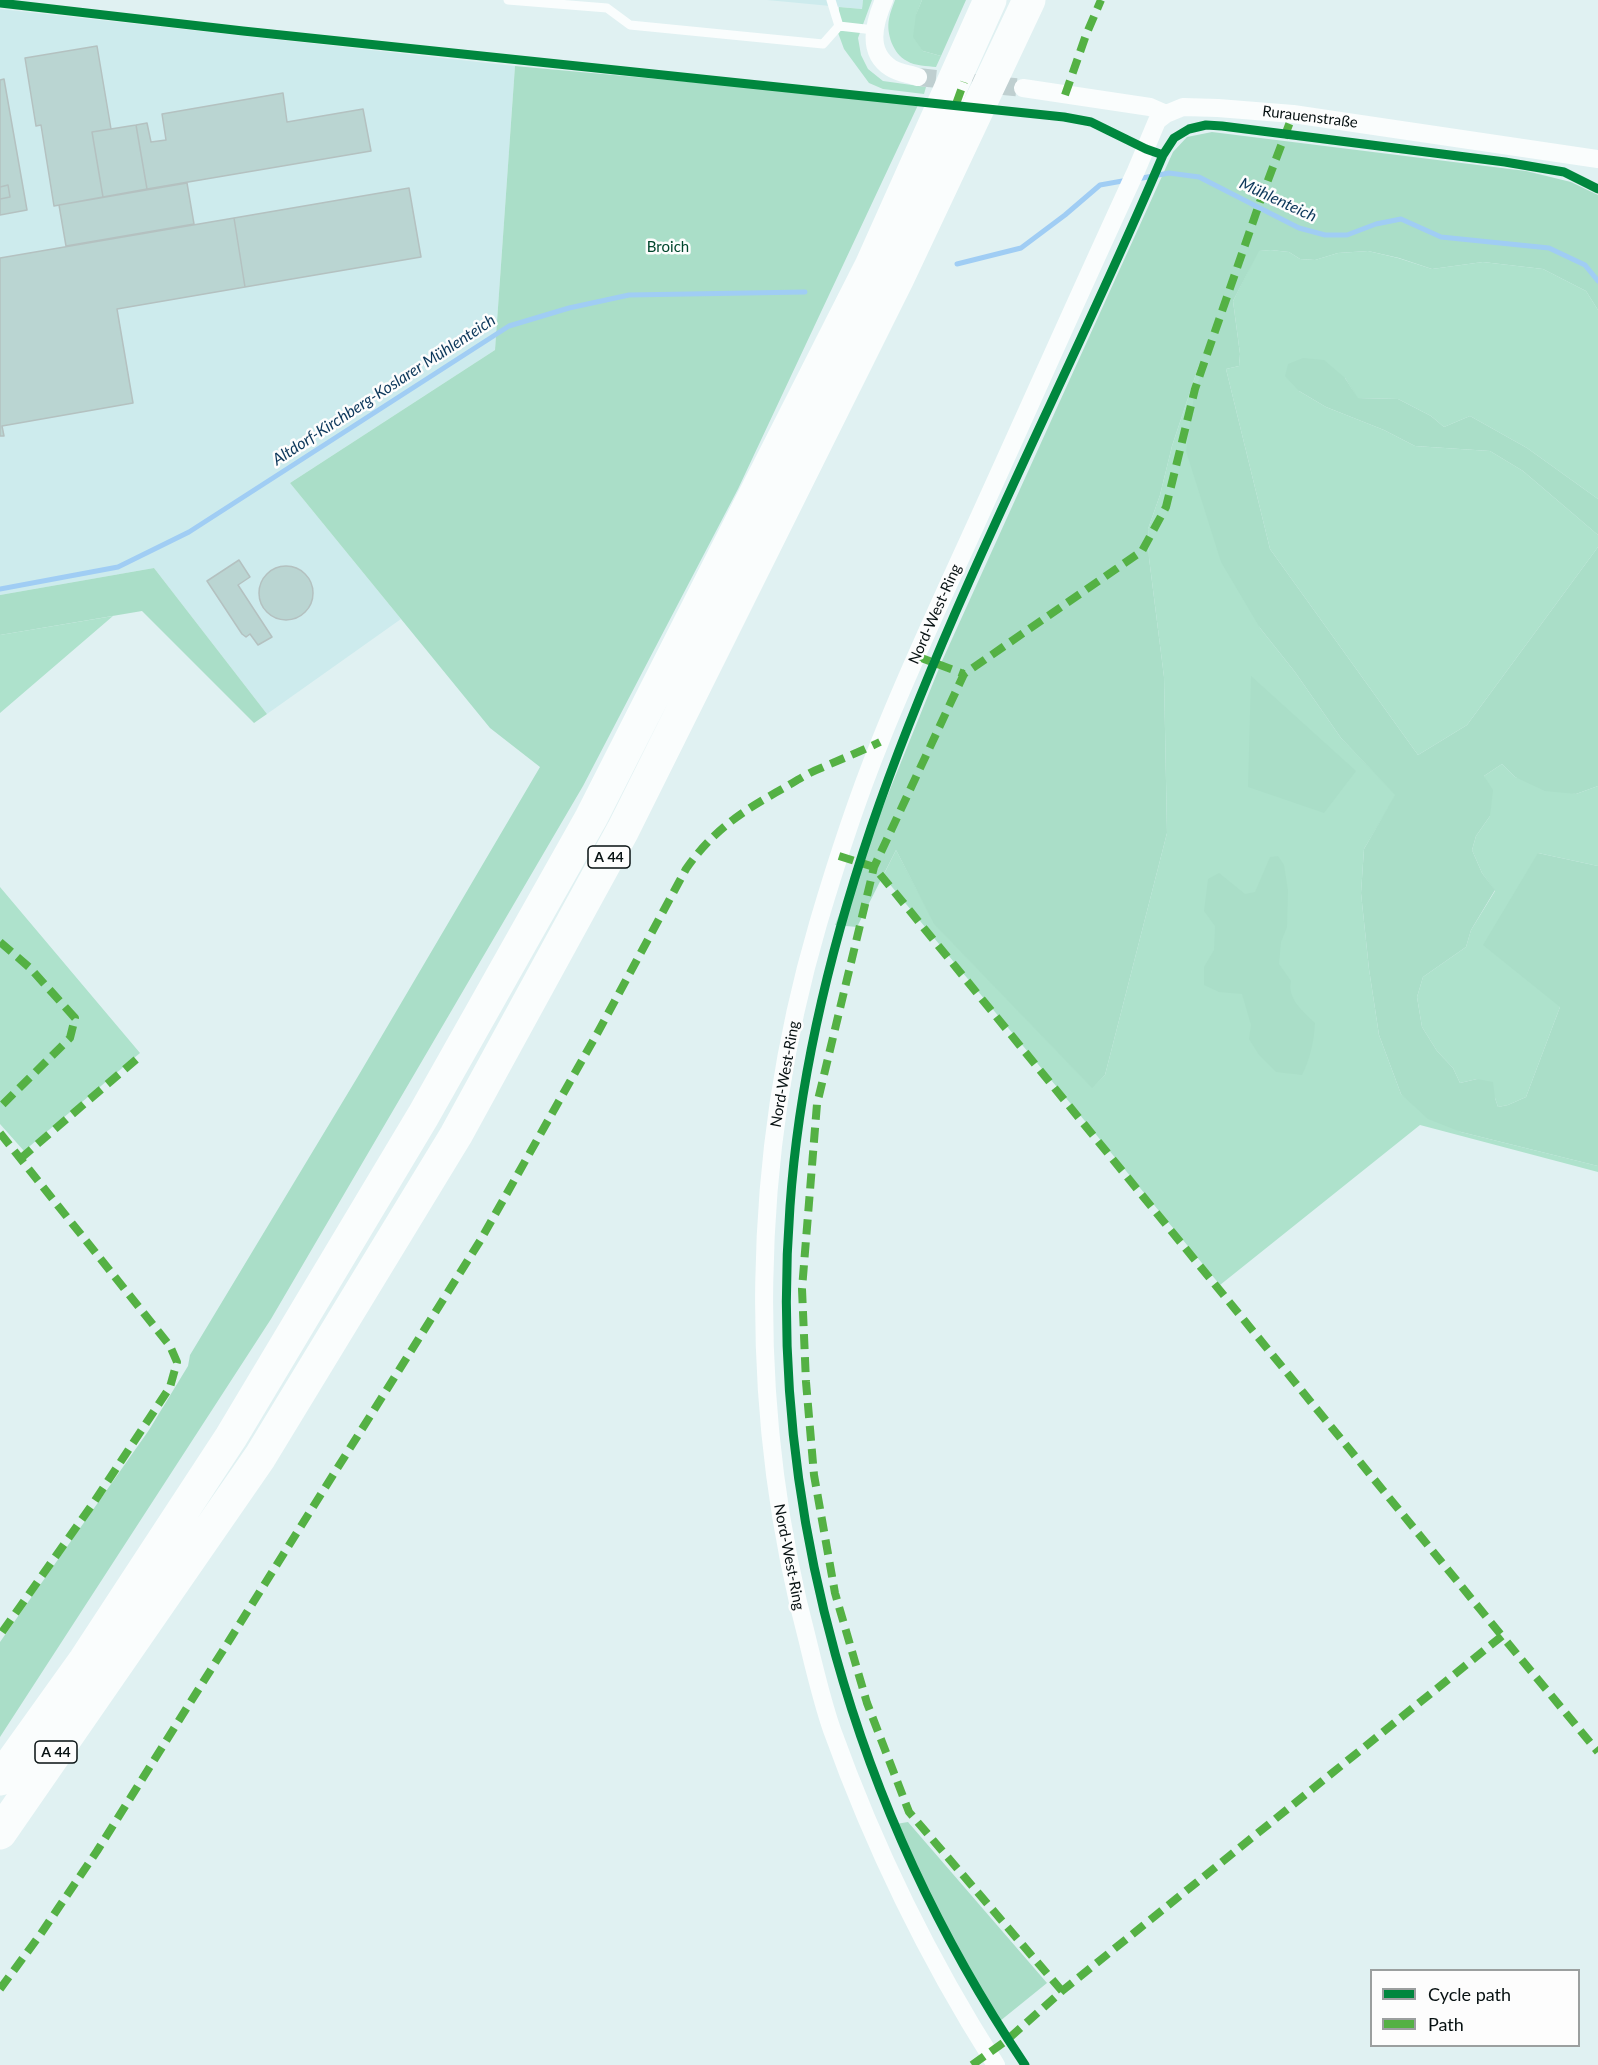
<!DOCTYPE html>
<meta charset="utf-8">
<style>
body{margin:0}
#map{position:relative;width:1598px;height:2065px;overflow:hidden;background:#e0f1f2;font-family:Lato,sans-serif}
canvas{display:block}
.legend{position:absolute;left:1370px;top:1969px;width:210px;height:78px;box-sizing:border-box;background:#fdfdfd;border:2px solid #9b9f9f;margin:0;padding:8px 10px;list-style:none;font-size:18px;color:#071112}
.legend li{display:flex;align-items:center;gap:12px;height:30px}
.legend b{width:30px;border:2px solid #9b9f9f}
</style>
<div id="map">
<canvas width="1598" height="2065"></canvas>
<ul class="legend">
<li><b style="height:8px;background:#00873e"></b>Cycle path</li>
<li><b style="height:8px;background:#54b144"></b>Path</li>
</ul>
</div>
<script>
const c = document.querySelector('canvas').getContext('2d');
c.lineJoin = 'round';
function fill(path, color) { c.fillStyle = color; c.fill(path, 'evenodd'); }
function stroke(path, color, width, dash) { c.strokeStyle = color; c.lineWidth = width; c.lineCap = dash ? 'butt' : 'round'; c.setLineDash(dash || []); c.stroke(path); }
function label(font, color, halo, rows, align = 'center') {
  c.font = font + ' Lato,sans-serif'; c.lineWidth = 5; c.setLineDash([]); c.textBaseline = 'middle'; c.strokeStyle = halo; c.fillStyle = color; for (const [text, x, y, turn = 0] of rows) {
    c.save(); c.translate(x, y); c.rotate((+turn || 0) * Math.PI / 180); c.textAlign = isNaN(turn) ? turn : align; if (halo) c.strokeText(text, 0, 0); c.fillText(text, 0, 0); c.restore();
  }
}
fill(new Path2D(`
 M767,0H863L862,9Z
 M0,9L515,66L495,350L290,483L401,619L267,714L154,568L0,595Z`), '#cdebed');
fill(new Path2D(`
 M863,0H872L858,38L861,55L868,69L883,81L926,87L924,94L883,89L869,83L844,49L837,30L839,7L862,9Z
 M895,0H922L916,15L923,51L941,56L936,67C927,66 915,66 907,61C893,54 886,33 889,19C890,12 893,6 895,0Z
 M1271,250L1289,252L1300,259L1315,260L1338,253L1368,251L1398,258L1432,269L1483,262L1543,269L1586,291L1598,310V499L1527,448L1470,416L1444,427L1431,416L1398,399L1357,398L1345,378L1299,391L1326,407L1384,430L1415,446L1490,451L1523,471L1598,535V547L1467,725L1418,755L1270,549L1226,369L1239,366L1240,354L1233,301L1258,251Z
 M1207,364L1260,628L1295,672L1341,738L1396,795L1364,849L1361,893L1369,969L1379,1035L1401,1094L1461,1132L1598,1166V1172L1420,1125L1220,1285L883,876L896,850L935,924L1092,1087L1105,1075L1167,833L1164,677L1149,558L1148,529L1160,495L1172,446L1199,365Z
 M113,616L0,713V635Z
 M1502,764L1515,777L1576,794L1598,786V866L1538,853L1560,1007L1526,1097L1508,1105L1498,1107L1495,1098L1477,1079L1460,1083L1453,1068L1437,1051L1422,1027L1417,997L1423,977L1466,947L1471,930L1495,891L1482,873L1472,850L1476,836L1490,816L1484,776Z
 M0,887L140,1053L24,1151L0,1124Z`), '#aee2cc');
fill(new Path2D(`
 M922,0H966L941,56L923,51L913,37L916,14Z
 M515,66L919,103L738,489L583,786L271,1319L0,1737V1642L149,1430L188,1366L190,1355L357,1078L540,767L490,728L290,483L495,350Z
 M1212,132L1526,171L1571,182L1598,195V310L1586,291L1543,269L1483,262L1432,269L1399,258L1368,251L1338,253L1315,260L1300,259L1289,252L1271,250L1259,251L1233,301L1240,354L1239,366L1226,369L1270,549L1418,755L1467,725L1598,547V786L1576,794L1545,791L1515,777L1502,764L1484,776L1493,790L1490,816L1476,836L1472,850L1482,873L1495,890L1471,930L1466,947L1423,977L1417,997L1422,1027L1437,1051L1453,1068L1460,1083L1477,1079L1493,1082L1495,1098L1498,1107L1508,1105L1526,1097L1560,1007L1483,945L1538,853L1598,866V1166L1461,1132L1428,1119L1401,1094L1379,1035L1369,969L1361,893L1364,849L1395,795L1341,738L1295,672L1260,628L1221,562L1186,451L1195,389L1206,364L1199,365L1172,446L1160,495L1148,529L1149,558L1164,677L1167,833L1105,1075L1092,1088L934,924L896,850L857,927L835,925L942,661L1173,152L1187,137Z
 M1303,358L1324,360L1345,378L1358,398L1398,399L1431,416L1444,427L1470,416L1527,448L1598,499V535L1523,471L1490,451L1415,446L1384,430L1326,407L1299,391L1285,376L1288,364Z
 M154,568L267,714L254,723L142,611L0,635V595Z
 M1251,676L1356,771L1324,813L1248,787Z
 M1278,856L1284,865L1288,891L1287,927L1281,942L1279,964L1291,981C1287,999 1303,1011 1315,1023C1314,1042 1310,1059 1302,1075L1276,1072L1259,1055L1249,1039L1251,1025L1242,994L1219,992L1204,985V967L1214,950L1215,926L1204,911L1208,879L1219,873L1245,894L1255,892L1270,857Z
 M908,1822L1047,1983L1000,2021L936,1911L896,1824Z`), '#aadec8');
stroke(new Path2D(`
 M1137,179L1169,173L1199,177L1299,228L1325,235H1347L1376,224L1401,219L1441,237L1549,248L1585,265L1598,281
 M957,264L1021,248L1065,215L1100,185L1128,180
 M0,589L118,567L189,532L509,326L569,308L629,295L805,292`), '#a0cdf4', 5);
const building = new Path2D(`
 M97,46L111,129L92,132L103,197L54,206L41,125L36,126L25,58Z
 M4,79L27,210L0,215V199L10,197L8,185L0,187V80Z
 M283,93L287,122L363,109L371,151L147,189L136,125L147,123L151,142L166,140L162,114Z
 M136,125L147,189L103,197L92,132Z
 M187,183L194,224L66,246L59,205Z
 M8,185L10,197L0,199V187Z
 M409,188L421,257L245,287L234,218Z
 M234,218L245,287L117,309L133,403L2,426L4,436H0V258Z
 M239,560L250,577L238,585L272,637L258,645L250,634L246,637L242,634L207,581Z
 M259 593a27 27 0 1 1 54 0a27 27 0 1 1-54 0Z`);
fill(building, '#bad5d2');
stroke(building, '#b4c1c0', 1.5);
stroke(new Path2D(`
 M918,77L1023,88`), '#bfcfd0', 18, [18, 9]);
stroke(new Path2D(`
 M508,0L607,8L630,25L823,44L839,26
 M831,0L839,26L874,30`), '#fafdfd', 9);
stroke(new Path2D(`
 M884,0C874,23 866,52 891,68C898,73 910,74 918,77
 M1023,88L1150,107L1166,114
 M996,2065C929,1960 874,1847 832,1730C822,1701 815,1671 808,1642C746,1409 750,1156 818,924C836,863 856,801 880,742C912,661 950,582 986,502C1036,392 1085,281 1136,171L1157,121L1166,114L1183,107L1218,108L1293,114L1598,159`), '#fafdfd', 18);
stroke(new Path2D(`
 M0,1779L85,1660L231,1437L423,1116L591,818L871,266L990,0
 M0,1833L260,1457L456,1135L623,830L898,278L1029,0`), '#fafdfd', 33);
stroke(new Path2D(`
 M1065,95L1086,35L1101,0
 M956,104L964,82
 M916,656L964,674
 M839,856L874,867L1502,1636
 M0,942L30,968L75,1018L70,1038L0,1107
 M0,1133L170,1346L177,1362L170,1387L94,1502L0,1635
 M20,1159L139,1057
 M0,1989L40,1935L97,1851L480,1241L598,1032L686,869C713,830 744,810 784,788C796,781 808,773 821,768C841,759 860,752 880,742
 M1062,1991L909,1812L867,1703L835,1593L814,1475L806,1382L802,1289L817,1104L874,867L964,674L1142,551L1166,507L1195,389L1262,196L1293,114
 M972,2065L1007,2040L1062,1991L1502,1636L1598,1752`), '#54b144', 8, [15, 8]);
stroke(new Path2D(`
 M0,3L243,31L1064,117L1091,122L1146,149L1163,155
 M1025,2065C856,1814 767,1509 790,1206C799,1077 830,950 871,828C950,596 1068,380 1163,155L1174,138L1189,129L1206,125L1222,126L1505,162L1564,172L1598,189`), '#00873e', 9);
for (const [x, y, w] of [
 [609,857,42],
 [56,1752,42]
]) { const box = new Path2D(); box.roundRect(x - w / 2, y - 11, w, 22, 4.5); c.fillStyle = '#fdfdfd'; c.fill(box); stroke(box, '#071112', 1.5); }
label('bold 14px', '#071112', null, [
 ["A 44",609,857],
 ["A 44",56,1752]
]);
label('15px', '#071112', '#fdfdfd', [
 ["Rurauenstraße",1310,117,7],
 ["Nord-West-Ring",935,614,-66],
 ["Nord-West-Ring",785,1074,-80],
 ["Nord-West-Ring",789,1557,79]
]);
label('15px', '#01462c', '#fdfdfd', [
 ["Broich",668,247]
]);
label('italic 16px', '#0c375a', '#fdfdfd', [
 ["Mühlenteich",1278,200,25],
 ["Altdorf-Kirchberg-Koslarer Mühlenteich",384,390,-33]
]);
</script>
